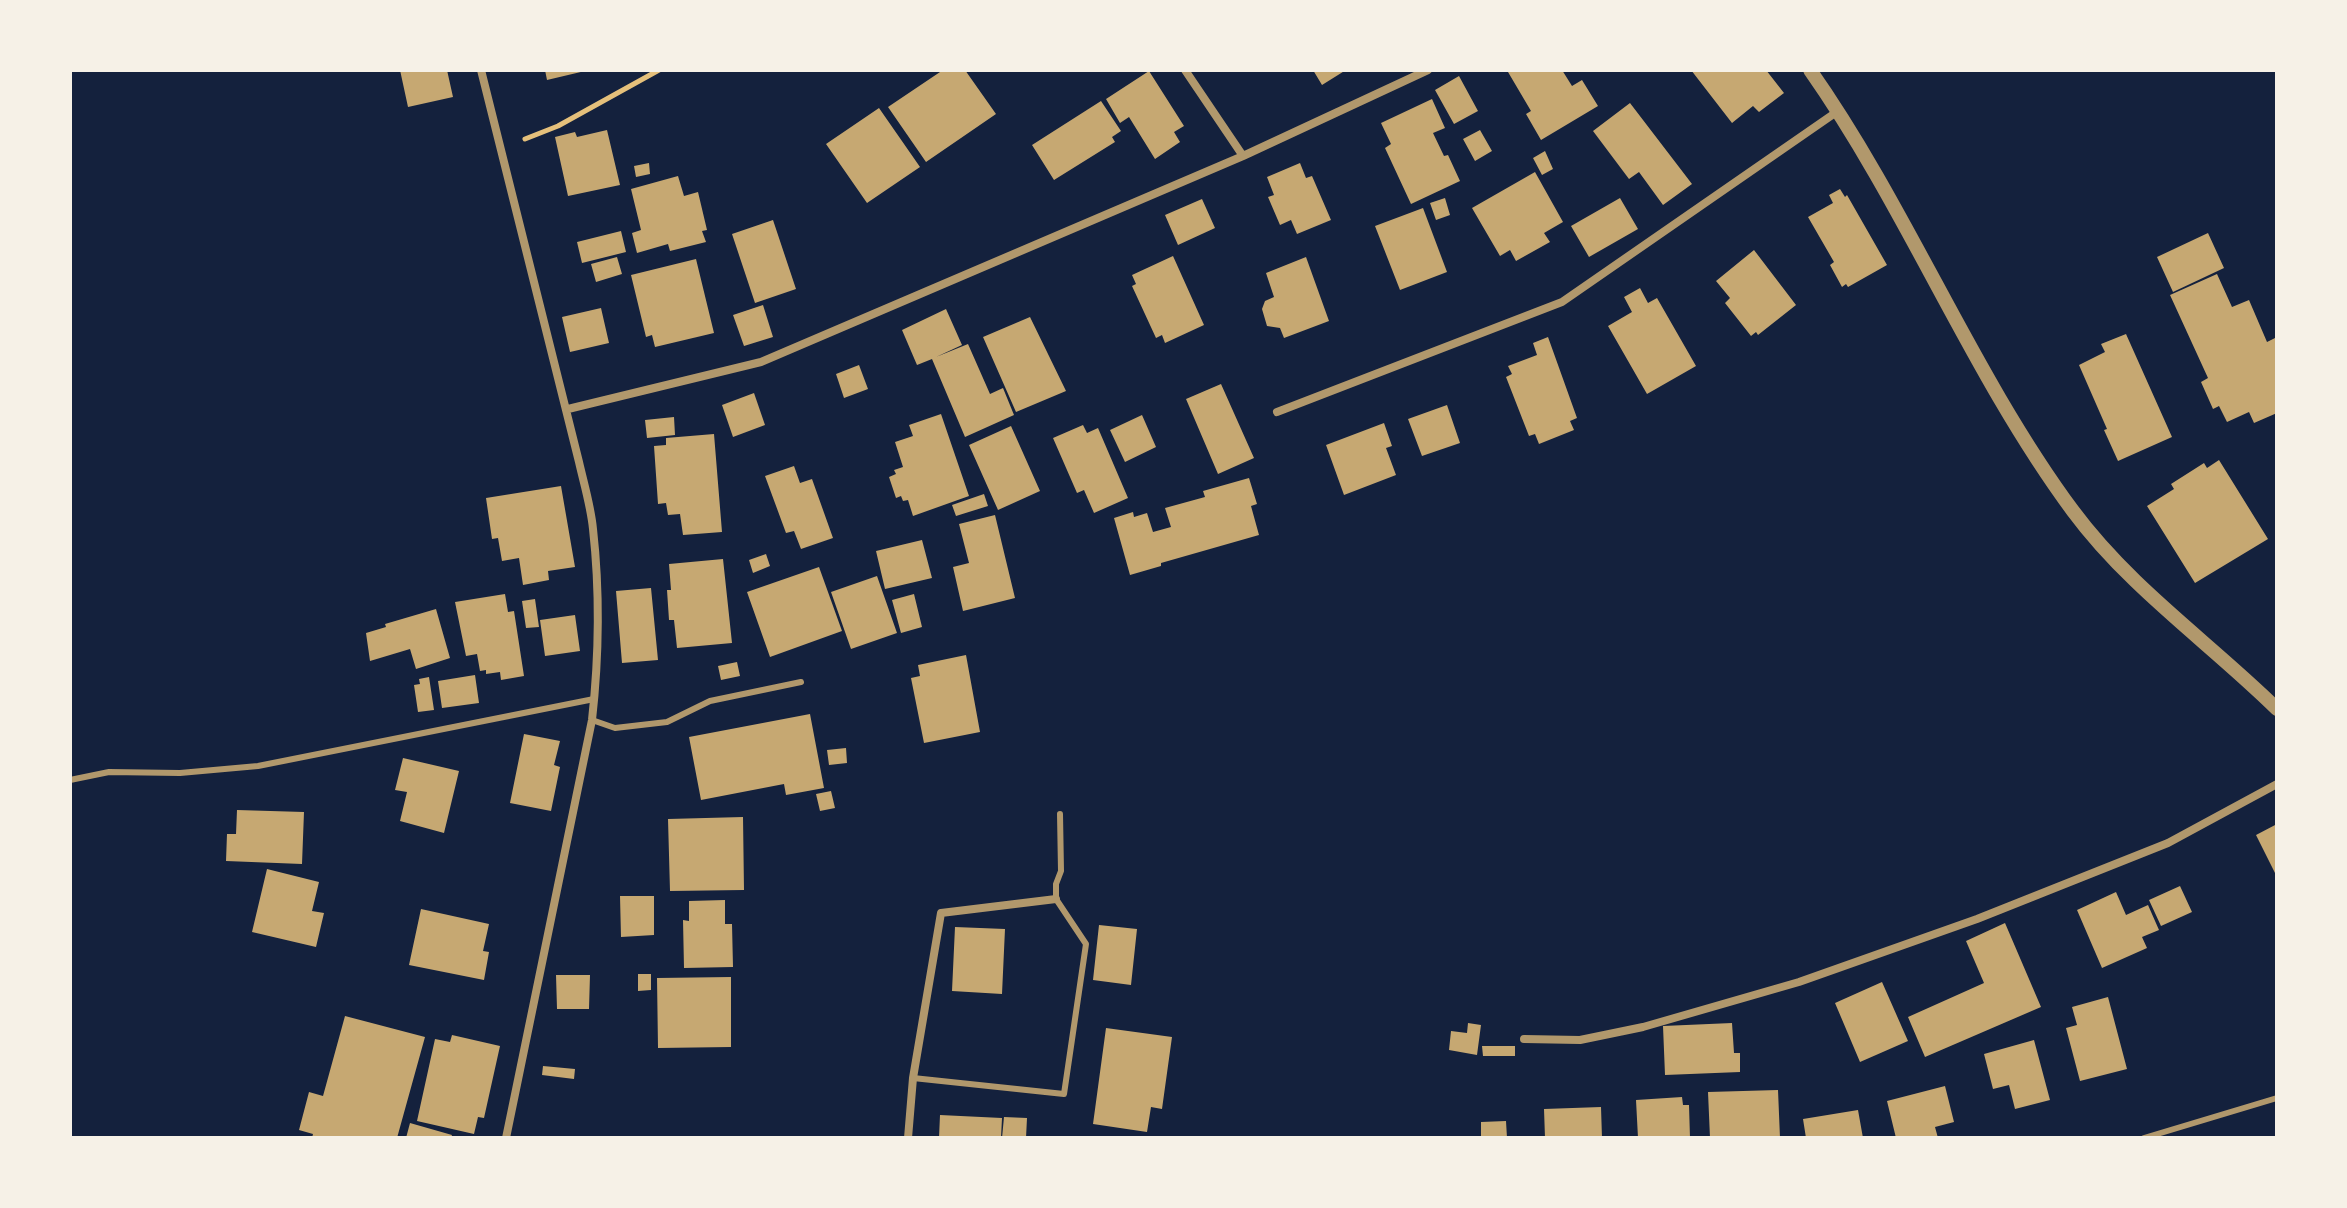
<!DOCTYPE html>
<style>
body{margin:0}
#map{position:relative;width:2347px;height:1208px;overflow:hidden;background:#14213d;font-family:"DM Sans",sans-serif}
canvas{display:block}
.frame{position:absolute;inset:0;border:72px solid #f6f1e7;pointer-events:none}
</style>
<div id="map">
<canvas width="2347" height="1208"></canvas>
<div class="frame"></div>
</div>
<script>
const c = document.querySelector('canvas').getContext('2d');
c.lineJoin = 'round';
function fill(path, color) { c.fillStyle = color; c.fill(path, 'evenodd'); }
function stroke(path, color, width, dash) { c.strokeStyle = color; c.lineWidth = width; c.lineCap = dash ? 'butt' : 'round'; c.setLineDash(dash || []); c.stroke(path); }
fill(new Path2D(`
 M400,70H447L453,97L408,107Z
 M545,70H585V71L547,80Z
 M943,70H965L996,114L926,162L888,107Z
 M1313,70H1346L1322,85Z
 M1511,70H1562L1572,86L1582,80L1598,106L1541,140L1526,114L1531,111L1508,72Z
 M1691,70H1766L1784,93L1759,112L1753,106L1732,123Z
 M1149,71L1184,126L1174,132L1180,142L1155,159L1129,117L1120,123L1106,99Z
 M1459,76L1478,111L1454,124L1435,90Z
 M1432,99L1445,128L1433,133L1444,156L1448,155L1460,181L1411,204L1385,148L1391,144L1381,123Z
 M1101,101L1121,131L1112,137L1115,142L1054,180L1032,145Z
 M1630,103L1692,184L1663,205L1639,172L1629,179L1593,131Z
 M879,108L920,167L867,203L826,144Z
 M607,130L620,185L568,196L555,137L575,132L577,137Z
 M1480,130L1492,151L1475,161L1463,139Z
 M1545,151L1553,169L1542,175L1533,158Z
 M649,163L650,174L636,177L634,166Z
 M1300,163L1306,178L1312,176L1331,220L1297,234L1291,220L1280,225L1268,197L1274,195L1267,177Z
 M1535,172L1563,222L1544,233L1550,242L1516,261L1510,250L1500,256L1472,208Z
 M678,176L684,196L698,192L707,230L702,231L706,242L670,251L668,244L637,253L632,233L641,230L631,189Z
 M1840,189L1845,197L1847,195L1887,265L1848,287L1846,284L1842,287L1830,265L1834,262L1808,217L1833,203L1829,195Z
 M1445,198L1450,215L1436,220L1430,203Z
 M1620,198L1638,229L1589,257L1571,226Z
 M1202,199L1215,228L1178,245L1165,215Z
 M1423,208L1447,272L1400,290L1375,226Z
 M773,220L796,289L755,303L732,234Z
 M621,231L626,252L582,263L577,242Z
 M2208,233L2224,268L2173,292L2157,257Z
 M1754,250L1796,305L1758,335L1756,332L1751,336L1725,303L1730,298L1716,281Z
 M1173,256L1204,325L1165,343L1162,335L1156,338L1132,286L1136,284L1132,275Z
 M617,257L622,274L596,282L591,264Z
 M1306,257L1329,321L1284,338L1280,328L1267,326L1262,309L1265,301L1274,297L1266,273Z
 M696,259L714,333L655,347L652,335L646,337L631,275Z
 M2217,274L2232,307L2249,300L2267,342L2277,337V413L2254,423L2249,412L2227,422L2219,406L2213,409L2201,382L2208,378L2170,295Z
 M1640,288L1648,303L1657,298L1696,366L1647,394L1608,326L1632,312L1624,297Z
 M763,305L773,337L744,346L733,315Z
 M601,308L609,343L570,352L562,317Z
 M946,309L962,345L936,357L968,344L990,394L1003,388L1014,415L965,437L932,359L917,365L902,330Z
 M1030,317L1066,391L1016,412L983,337Z
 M2126,334L2172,437L2118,461L2104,430L2107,429L2079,365L2105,352L2101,344Z
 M1548,337L1577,418L1570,421L1574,430L1539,444L1535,434L1529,436L1506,377L1512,374L1508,366L1537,355L1533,343Z
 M859,365L868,389L844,398L836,374Z
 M1221,384L1254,458L1218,474L1186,399Z
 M754,393L765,425L733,437L722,405Z
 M1447,405L1460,443L1422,456L1408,419Z
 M941,414L969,496L913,516L908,500L903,501L901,496L896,498L889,477L896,474L894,470L903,467L895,442L913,436L909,425Z
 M1142,415L1156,447L1125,462L1110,430Z
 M674,417L675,435L647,438L645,420Z
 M1384,423L1392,446L1386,448L1396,475L1344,495L1326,445Z
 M1083,425L1087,433L1098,428L1128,498L1094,513L1084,490L1077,493L1053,438Z
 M1011,426L1040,491L998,510L969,445Z
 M714,434L722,532L683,535L680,514L668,515L666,503L658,504L654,446L666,445V438Z
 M2219,460L2268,539L2195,583L2147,506L2174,489L2171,484L2204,463L2207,468Z
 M794,466L800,483L812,479L833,538L801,549L794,531L786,533L765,476Z
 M1249,478L1257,504L1251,506L1259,535L1161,563V566L1130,575L1114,518L1133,512L1134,517L1147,513L1153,532L1171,527L1165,508L1205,497L1203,491Z
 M561,486L575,567L548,571L549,580L523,585L519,558L502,561L498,538L492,539L486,498Z
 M984,494L988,506L956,516L952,505Z
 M995,515L1015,598L963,611L953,567L969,563L959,524Z
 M922,540L932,578L885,589L876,551Z
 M766,554L770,566L753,573L749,560Z
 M723,559L732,643L677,648L674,620H669L667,590H671L669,564Z
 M819,567L842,631L770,657L747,592Z
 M877,576L897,633L851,649L831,592Z
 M651,588L658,660L622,663L616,591Z
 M505,594L508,612L514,611L524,676L501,680L500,672L486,674V670L480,671L477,654L466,656L455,602Z
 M914,594L922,627L901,633L892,600Z
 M535,599L539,627L526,628L522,601Z
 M436,609L450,658L416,669L410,649L370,661L366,633L386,627L385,624Z
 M575,615L580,651L545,656L540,620Z
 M966,655L980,732L924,743L911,678L920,676L918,665Z
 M737,662L740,676L721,680L718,666Z
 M475,675L479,703L442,708L438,681Z
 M429,677L434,710L418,712L414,685L420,684L419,679Z
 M810,714L824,788L786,795L784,784L701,800L689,737Z
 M524,734L560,741L554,765L560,767L551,811L510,803Z
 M846,748L847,763L829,765L827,750Z
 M403,758L459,771L444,833L400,821L407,792L395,790Z
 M831,791L835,808L820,811L816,794Z
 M237,810L304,812L302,864L226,861L227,834H236Z
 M743,817L744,890L670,891L668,819Z
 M2277,824V877L2256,835Z
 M267,869L319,882L312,911L324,913L316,947L252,932Z
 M2180,886L2192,912L2161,926L2149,900Z
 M2116,892L2126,915L2148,905L2159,930L2142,937L2147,948L2102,968L2077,910Z
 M620,896H654V935L621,937Z
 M725,900V924H732L733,967L684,968L683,920L689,921V901Z
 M421,909L489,924L483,951L489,952L484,980L409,965Z
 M2005,923L2041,1007L1925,1057L1908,1017L1984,983L1966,941Z
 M1099,925L1137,929L1131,985L1093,980Z
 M955,927L1005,929L1002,994L952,991Z
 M638,974H651V990L638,991Z
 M556,975H590L589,1009H557Z
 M731,977V1047L658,1048L657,978Z
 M1882,982L1908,1041L1860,1062L1835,1003Z
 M2108,997L2127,1069L2080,1081L2066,1028L2077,1025L2072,1007Z
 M345,1016L425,1037L397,1138H312L313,1134L299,1130L309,1092L323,1096Z
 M1468,1023L1481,1025L1477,1055L1449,1050L1451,1031L1467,1033Z
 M1732,1023L1734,1053H1740V1072L1665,1075L1663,1026Z
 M1106,1028L1172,1037L1162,1109L1151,1107L1147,1132L1093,1124Z
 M452,1035L500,1046L484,1118L478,1117L474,1134L417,1121L435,1039L450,1042Z
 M2034,1040L2050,1100L2015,1109L2009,1085L1993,1089L1984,1054Z
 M1482,1046H1515V1056H1483Z
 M543,1066L575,1069L574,1079L542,1075Z
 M1945,1086L1954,1122L1935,1127L1938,1138H1896L1887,1101Z
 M1778,1090L1780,1138H1710L1708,1092Z
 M1682,1097L1683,1105H1689L1690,1138H1638L1636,1100Z
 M1601,1107L1602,1138H1545L1544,1109Z
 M1858,1110L1863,1138H1806L1803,1119Z
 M940,1115L1002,1118L1001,1138H939Z
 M1004,1117L1027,1118L1026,1138H1002Z
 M1506,1121L1507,1138H1481V1122Z
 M410,1123L452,1135L451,1138H406Z`), '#c6a872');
stroke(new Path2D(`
 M525,139L558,126L659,70`), '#e5c07b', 5);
stroke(new Path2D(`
 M592,720L615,728L667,722L710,701L801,682
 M70,780L109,772L180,773L258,766L594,699
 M913,1078L1064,1094L1086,944L1056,899V884L1061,871L1060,814
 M2144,1138L2277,1098`), '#b1986c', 6);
stroke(new Path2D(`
 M481,70L579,462C584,484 591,507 593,529C600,592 599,657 592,720L506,1138
 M1185,70L1243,156
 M568,409L761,362L1243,156L1428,70
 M1277,412L1562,302L1838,111
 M1524,1039L1580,1040L1643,1027L1799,982L1977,919L2168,843L2277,784
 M908,1138L913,1078L941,913L1056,899`), '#b1986c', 8);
stroke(new Path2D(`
 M1810,70C1909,211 1971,373 2073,511C2130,588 2210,643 2277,709`), '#b1986c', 14);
</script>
